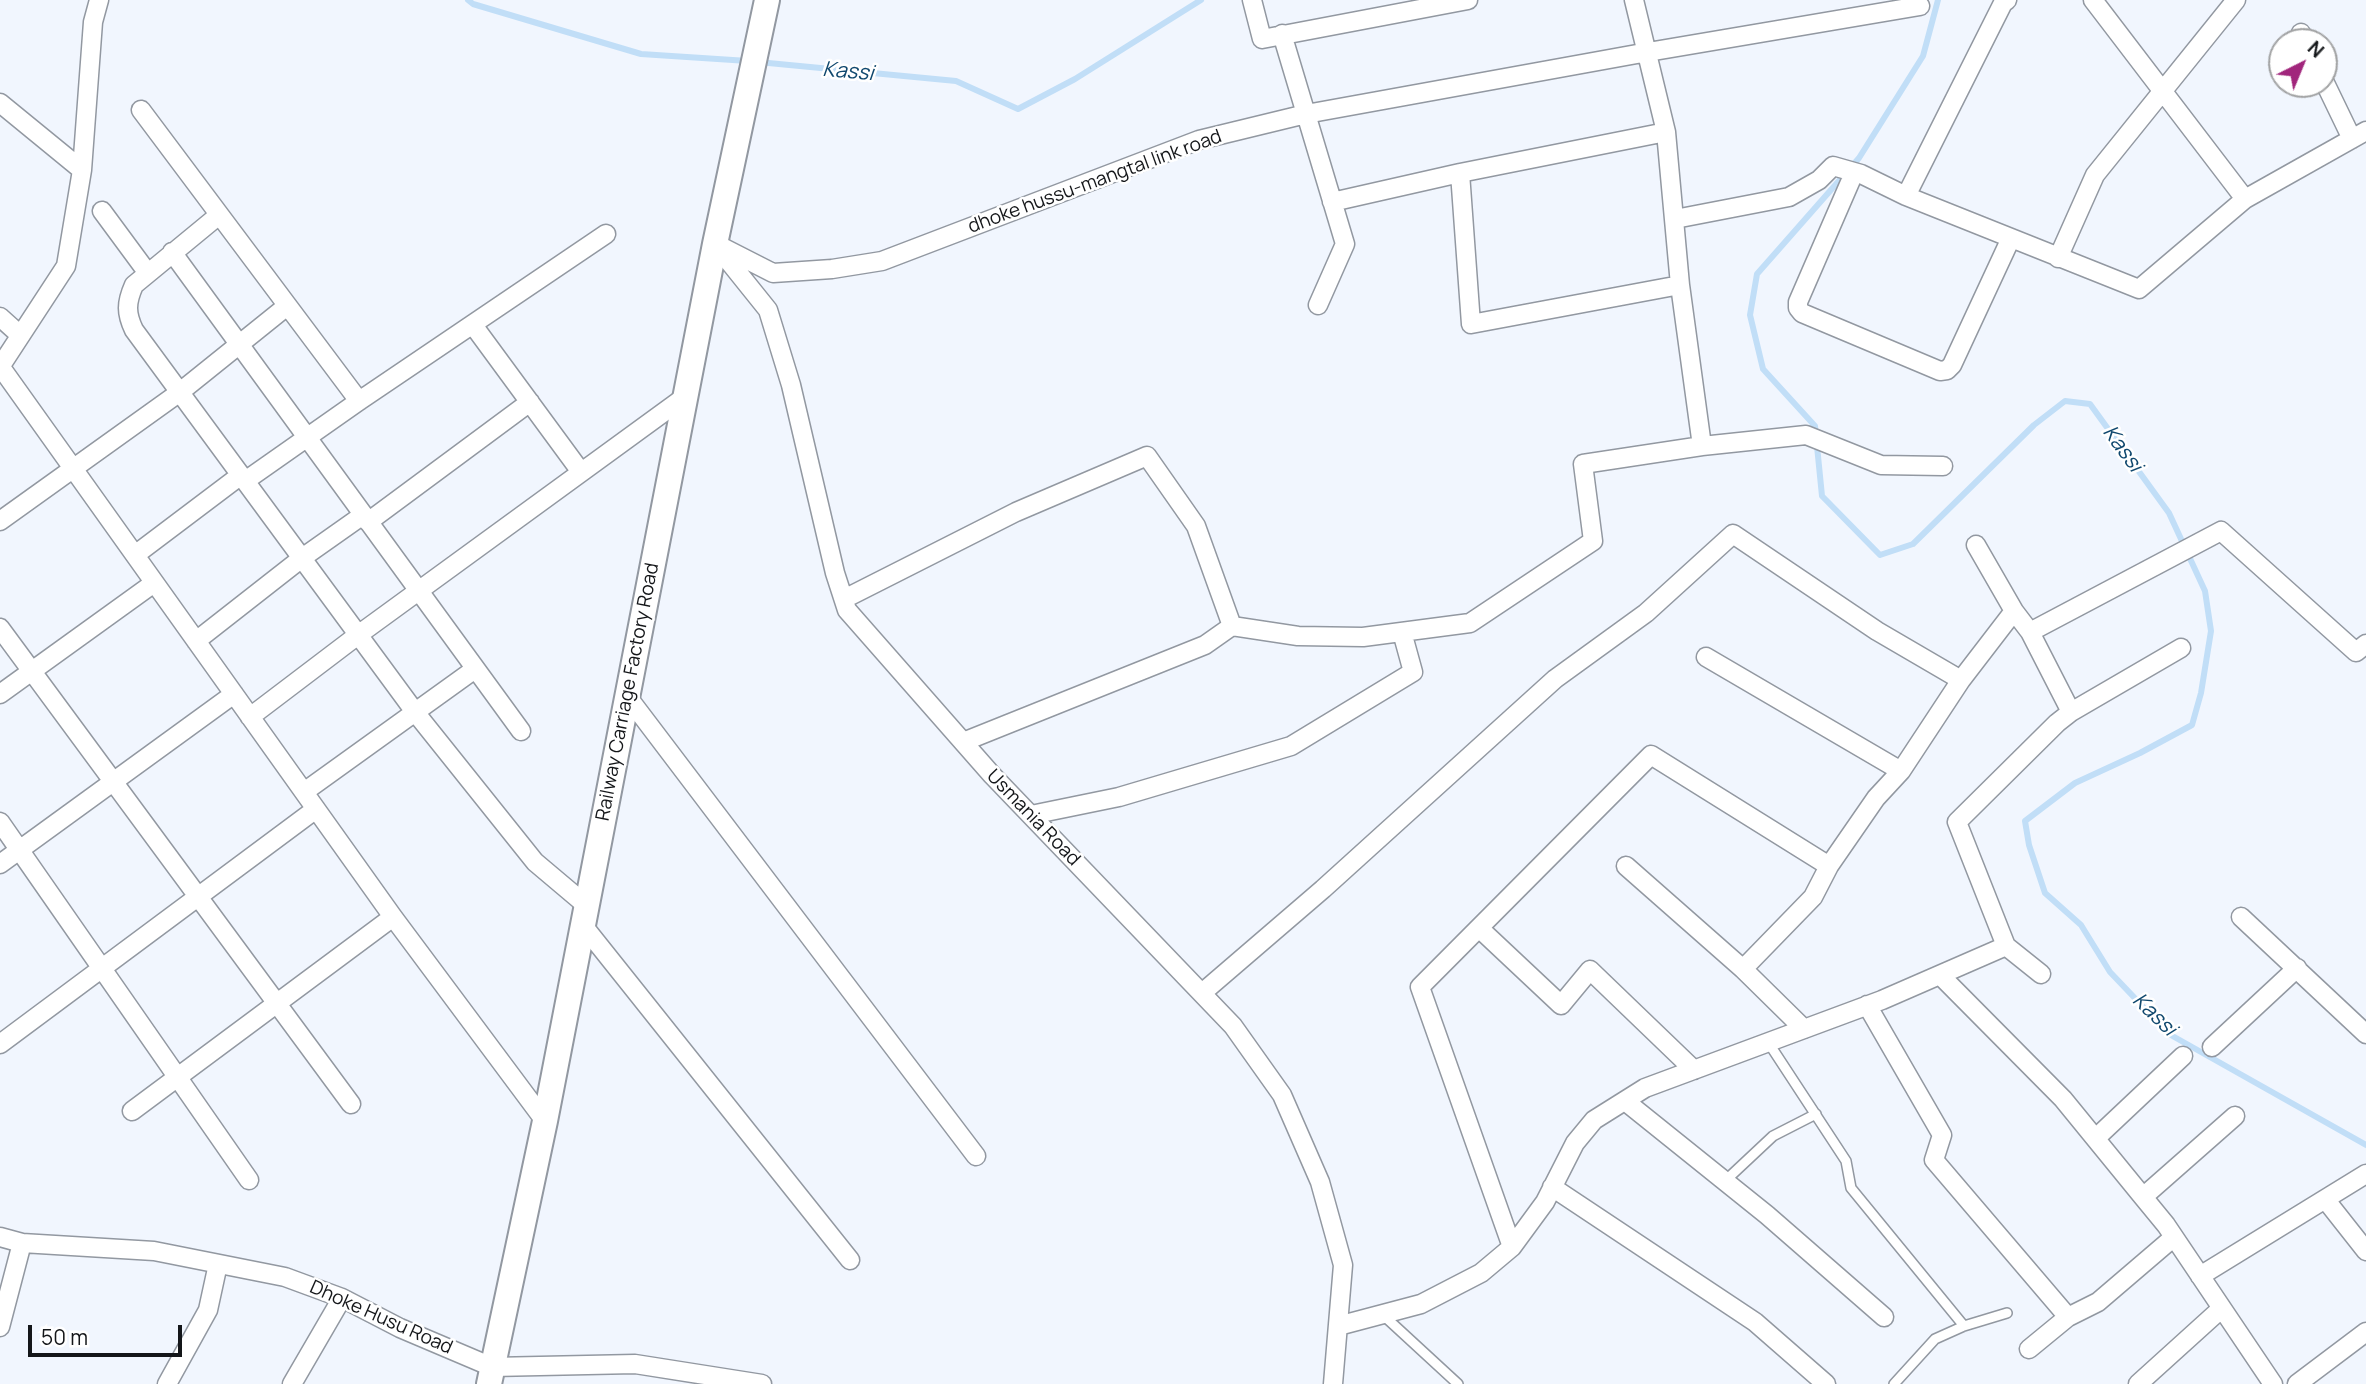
<!DOCTYPE html>
<style>
body{margin:0}
#map{position:relative;width:2366px;height:1384px;overflow:hidden;background:#f1f6fe;font-family:Manrope,sans-serif}
canvas{display:block}
.north{position:absolute;left:2268px;top:28px;width:70px;height:70px;box-sizing:border-box;background:#fff;border:2px solid #a1a2a3;border-radius:50%;rotate:43deg;font-size:19px;font-weight:700;line-height:28px;text-align:center;color:#141619}
.north::after{content:'';display:block;margin:auto;width:24px;height:32px;background:#a1267c;clip-path:polygon(50% 0,100% 100%,50% 72%,0 100%)}
.scale{position:absolute;left:28px;top:1325px;width:154px;height:32px;box-sizing:border-box;border:4px solid #141619;border-top:0;padding-left:9px;font-size:21px;line-height:24px;white-space:nowrap;color:#141619;-webkit-text-stroke:5px #fff;paint-order:stroke}
</style>
<div id="map">
<canvas width="2366" height="1384"></canvas>
<div class="north">N</div>
<div class="scale">50 m</div>
</div>
<script>
const c = document.querySelector('canvas').getContext('2d');
c.lineJoin = 'round';
function stroke(path, color, width, dash) { c.strokeStyle = color; c.lineWidth = width; c.lineCap = dash ? 'butt' : 'round'; c.setLineDash(dash || []); c.stroke(path); }
function label(font, color, halo, rows, align = 'center') {
  c.font = font + ' Manrope,sans-serif'; c.lineWidth = 5; c.setLineDash([]); c.textBaseline = 'middle'; c.strokeStyle = halo; c.fillStyle = color; for (const [text, x, y, turn = 0] of rows) {
    c.save(); c.translate(x, y); c.rotate((+turn || 0) * Math.PI / 180); c.textAlign = isNaN(turn) ? turn : align; if (halo) c.strokeText(text, 0, 0); c.fillText(text, 0, 0); c.restore();
  }
}
stroke(new Path2D(`
 M468,0L473,4L641,54L748,61
 M1938,0L1923,56L1859,158L1757,274L1750,315L1763,369L1815,426L1822,496L1880,555L1913,544L2034,425L2065,401L2090,404L2169,513L2205,591L2211,631L2201,693L2192,725L2140,753L2075,783L2025,821L2029,845L2045,893L2081,925L2110,972L2169,1034L2366,1145
 M758,62L956,81L1018,109L1075,79L1201,0`), '#c1def7', 6);
const lane = new Path2D(`
 M1768,1042L1846,1161L1851,1188L1964,1326
 M1725,1181L1773,1136L1816,1114
 M1382,1314L1458,1384
 M1894,1384L1935,1339L1964,1326L2007,1313`);
const street = new Path2D(`
 M1252,0L1262,39L1468,0
 M1634,0L1666,132L1680,285L1471,324L1460,173L1666,132
 M2093,0L2245,199
 M2301,33L2305,42
 M1282,34L1345,244L1318,305
 M2324,81L2352,139
 M0,103L82,170
 M141,110L359,401
 M1854,173L1798,302V308L1802,313L1940,371L1947,370L1952,365L2011,238
 M1906,196L2003,3L2007,0
 M1332,202L1460,173
 M102,211L147,272
 M219,215L134,285C126,303 126,313 134,330L415,712L535,862L586,905
 M1675,219L1789,197L1819,180L1833,166L1861,174L1906,196L2139,289L2245,199L2366,131
 M715,244L768,310L791,385L835,573L847,610L992,775L1233,1026L1282,1095L1320,1182L1343,1265L1333,1384
 M722,247L773,273L832,269L882,261L1199,140L1306,114L1648,52L1920,6
 M172,252L521,731
 M2058,258L2095,175L2236,0
 M1680,285L1702,446
 M0,317L20,335
 M473,325L581,472
 M0,366L393,917L545,1121
 M0,367L66,266L82,170L93,22L99,0
 M245,481L359,401L606,234
 M0,521L180,392L287,306
 M368,522L530,402
 M1976,545L2014,611L2030,632L2071,712
 M135,555L241,475
 M844,599L1016,512L1147,456L1196,526L1232,626L1205,645L963,742
 M1232,626L1298,636L1363,637L1470,623L1593,541L1583,464L1702,446L1806,435L1881,465L1943,466
 M0,628L351,1104
 M2030,632L2221,531L2356,652L2366,644
 M196,641L302,558L363,515
 M1706,657L1901,771
 M0,694L154,583
 M627,696L976,1156
 M250,717L358,635L686,396
 M304,792L475,669
 M1031,815L1119,797L1291,746L1413,672L1402,632
 M0,822L249,1180
 M0,864L234,694
 M1626,866L1743,969L1804,1029
 M2241,917L2366,1034
 M582,924L850,1260
 M1479,928L1561,1005L1590,970L1694,1070
 M1743,969L1813,897L1829,866L1876,798L1901,771L1961,680L2014,611
 M2041,974L2006,946L1957,822L2057,723L2071,712L2181,648
 M1941,976L2063,1099L2143,1197L2166,1225L2273,1384
 M1202,993L1323,889L1555,679L1646,613L1733,534L1877,631L1961,680
 M1867,1005L1942,1135L1934,1160L2068,1317
 M0,1044L316,809
 M2212,1047L2297,968
 M1625,1101L1767,1215L1884,1317
 M132,1111L393,917
 M2096,1138L2183,1056
 M1552,1187L1755,1322L1826,1384
 M2143,1197L2235,1116
 M2325,1199L2366,1251
 M0,1237L22,1243L154,1251L285,1277L342,1298L400,1328L492,1367L635,1364L762,1384
 M1512,1247L1420,987L1651,755L1829,866
 M2200,1276L2366,1174
 M1338,1326L1421,1304L1481,1273L1512,1247L1545,1202L1575,1143L1594,1120L1645,1088L1882,1000L2006,946
 M0,1327L22,1243
 M2029,1349L2068,1317L2098,1302L2174,1237
 M167,1384L208,1310L218,1264
 M292,1384L342,1298
 M2138,1384L2222,1308
 M2297,1384L2366,1332`);
const secondary = new Path2D(`
 M489,1384L545,1121L715,244L767,0`);
stroke(lane, '#9298a1', 12);
stroke(street, '#9298a1', 21);
stroke(secondary, '#9298a1', 28);
stroke(lane, '#fff', 9);
stroke(street, '#fff', 18);
stroke(secondary, '#fff', 24);
label('19px', '#141619', '#fff', [
 ["dhoke hussu-mangtal link road",1095,182,-20],
 ["Railway Carriage Factory Road",628,692,-79],
 ["Usmania Road",1033,818,46],
 ["Dhoke Husu Road",381,1318,24]
]);
label('italic 21px', '#10486e', '#fff', [
 ["Kassi",848,72,5],
 ["Kassi",2122,449,54],
 ["Kassi",2154,1015,44]
]);
</script>
